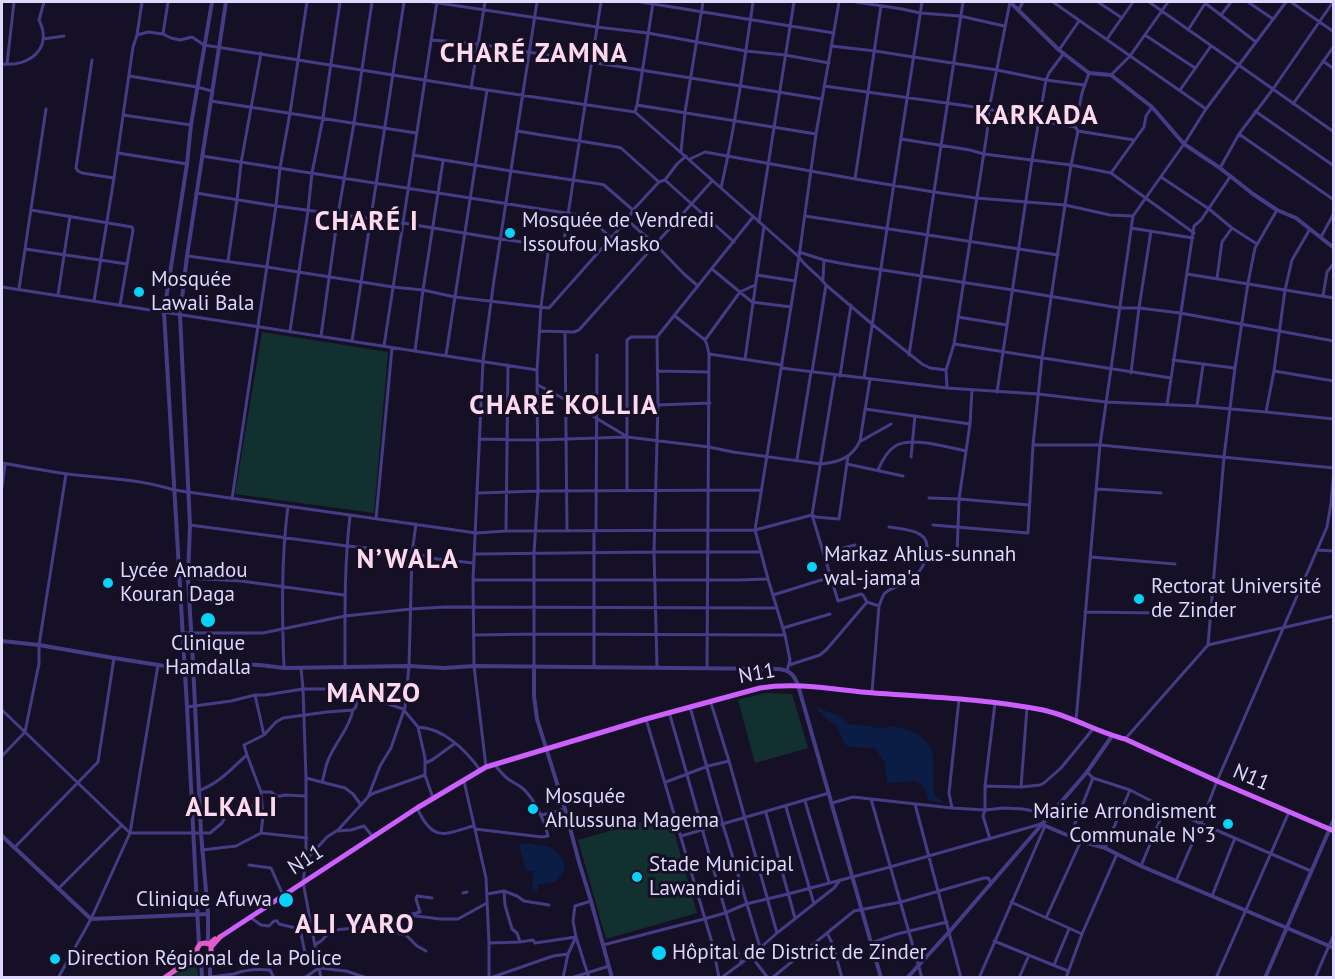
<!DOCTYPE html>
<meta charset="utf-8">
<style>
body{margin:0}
#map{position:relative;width:1335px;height:979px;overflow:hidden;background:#161027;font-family:"PT Sans",sans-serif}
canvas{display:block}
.frame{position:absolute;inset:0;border:3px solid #ded7fe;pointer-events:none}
</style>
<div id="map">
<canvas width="1335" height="979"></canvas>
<div class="frame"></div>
</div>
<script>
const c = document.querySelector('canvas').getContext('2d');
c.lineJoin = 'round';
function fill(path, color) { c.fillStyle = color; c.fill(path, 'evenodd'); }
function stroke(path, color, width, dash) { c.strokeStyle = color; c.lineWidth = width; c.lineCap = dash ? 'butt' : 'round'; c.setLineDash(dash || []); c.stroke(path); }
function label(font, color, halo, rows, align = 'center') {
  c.font = font + ' "PT Sans",sans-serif'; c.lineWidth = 6; c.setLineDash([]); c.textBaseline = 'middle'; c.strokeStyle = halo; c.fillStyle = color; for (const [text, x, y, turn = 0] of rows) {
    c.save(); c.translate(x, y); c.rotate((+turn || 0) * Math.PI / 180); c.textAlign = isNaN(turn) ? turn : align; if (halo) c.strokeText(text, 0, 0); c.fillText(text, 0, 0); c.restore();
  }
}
fill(new Path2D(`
 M262,332L388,352L374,513L235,494Z
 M765,693L792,694L808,748L755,763L738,700Z
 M669,814L697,913L606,939L578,840Z
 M196,959L198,977H178L173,974Z`), '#133031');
fill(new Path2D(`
 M813,706L839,716L847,724L869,726L882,729L891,726L897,727L917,733L930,747L933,756L934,795L945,804L928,800L925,788L916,781L887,783L885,763L875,748L848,747L843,741L837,726L828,720Z
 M528,843L542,846H548C561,853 564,858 565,872L554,882L538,885L537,891H532L533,871H526L519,844Z`), '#0b1c45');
stroke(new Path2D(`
 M432,2L597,27L648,33L746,51L785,55L829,63
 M641,2L834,33
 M856,2L902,9L920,13L960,16L1004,26
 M1053,2L1206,109
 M1098,2L1122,18
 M1149,2L1334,132
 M1248,2L1273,19
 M1291,2L1334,32
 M1205,3L1256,42
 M1019,9L1023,2
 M1221,15L1231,2
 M1188,30L1206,2
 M163,34L168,2
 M137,35L142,2
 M1145,35L1195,68
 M43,39L64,36
 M1107,39L1133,2
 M432,40L478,44L822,99
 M831,46L875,51L997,70L1046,80L1084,85
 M1059,50L1079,21
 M92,60L76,168L78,171L82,173L114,178
 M1323,61L1334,69
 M2,64C30,67 53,48 39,20L44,2
 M7,64L14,2
 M1111,75L1130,56L1168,2
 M129,76L197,87L212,91
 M824,86L989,109L1013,116L1075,127
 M471,88L485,2
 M1180,90L1211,46
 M211,101L416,133
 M1293,104L1334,46
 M637,105L816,134
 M1255,111L1334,166
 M635,112L637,105L653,3
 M123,115L191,125
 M517,131L617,147L621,148L659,182
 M1078,131L1134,140
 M1239,134L1334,200
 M901,139L970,150L984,154L1071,165L1111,173L1144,127L1146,116L1152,107
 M681,152L685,112L703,2
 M118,153L187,164
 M413,155L511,171L600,184L604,185L633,210
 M202,156L585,216L592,220L610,237
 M690,159L705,152L855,179L934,192L976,198L1065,205L1110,215L1133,216
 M1220,168L1239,134L1273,89L1333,2
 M1111,173L1194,233
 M1161,177L1209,209L1232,228L1257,244
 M855,179L881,6
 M665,180L734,242
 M721,188C735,127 744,64 753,2
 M196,193L276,206L403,223L500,239L598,252
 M31,210L132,227L133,230L120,305
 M805,216L1058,255
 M627,220L656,245L684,274L698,286
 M759,222L794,2
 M1131,228L1193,238
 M1321,237L1334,213
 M563,247L601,2
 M25,249L127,264
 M799,252L824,260L850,265L1013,290L1120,308H1139L1180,313L1334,341
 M188,256L267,267L393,287L423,290L455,297L549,308L627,220L633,210L659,182L665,180L677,164L686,156
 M228,261L237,200L241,163L261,53
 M712,269L752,302L791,307
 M1187,274L1334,298
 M757,275L795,281
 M1217,278L1222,242L1232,228
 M823,279L824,260
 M2,287L537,370
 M19,289L46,109
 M58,295L70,216
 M1323,296L1327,272L1334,263
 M94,301L114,178L133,47L137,35L148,32L163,34L171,38L180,40L192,37L204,45L487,90L635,112L799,257C806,268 818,274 826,285L872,324L922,364L930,368L946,370
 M675,316L705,340L707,345L709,354L707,667
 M958,317L1007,325
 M290,331L308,211L312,173L323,118L340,2
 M540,331L574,332L579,330L712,181
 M565,332L567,531
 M321,336L338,214L354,123L372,2
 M705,340L740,292L755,285
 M352,341L404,2
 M954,344L1171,378
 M384,346L437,2
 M415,351L423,290L443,161
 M709,354L782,365
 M446,355L487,90
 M909,355L963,2
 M745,359L764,226
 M1173,360L1234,368
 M781,368L947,388L1038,394L1106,402L1197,406L1266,412L1334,419
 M658,371L709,372
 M1274,371L1334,381
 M812,372L826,285
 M1131,373L1139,308L1151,231
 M835,375L812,515L838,601L861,594L863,595L867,602L879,606C881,602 882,596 885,593C888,590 894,588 898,586C916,578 927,568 927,547C928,530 902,529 889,527
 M840,376L851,305
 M864,378L922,2
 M538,385L566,400L626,436
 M947,387L946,370L954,344L987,133L989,109L1010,2
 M997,392L1032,160L1046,80L1049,73L1064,53
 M658,405L710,403
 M1167,405L1194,226L1201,220L1230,177
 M1197,406L1203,365
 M865,409L970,424
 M1266,412L1274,371L1285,290L1292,260L1310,229
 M480,439L537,440L627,437L709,447L733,452L821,464C839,462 852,458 860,441L870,379
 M861,441L891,424
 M1033,445H1100L1334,468
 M911,457L915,416
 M797,459L811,372
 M2,463C26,467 51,472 76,475C108,478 143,480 174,490L476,533L506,531L755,530L812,515L816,517L839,519L848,456
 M847,464L903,476
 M878,470C889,444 900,439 927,443C940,445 953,448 966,451
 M2,487L5,464
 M1097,489L1161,493
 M627,491V340L631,337H657
 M478,493L538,491L761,490
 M929,498L959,499L1029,505
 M232,499L276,206L280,168L290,113L307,2
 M376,519L392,348
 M190,525L347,546L379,549L412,553L437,559L473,563
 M933,525L1028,533L1033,445L1042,358L1071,165L1078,131L1075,127L1082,93L1089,73
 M506,531L508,365
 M596,531L597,355
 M1317,550L1334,551
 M824,553L855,545
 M474,554L654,552H760
 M957,555L959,499L970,424L972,390
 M1091,557L1175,564
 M926,558L952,556L962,554L1000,556
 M188,578L241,581L344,595
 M473,580H739L768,579
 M773,595L831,577
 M1085,612L1159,613
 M783,628L830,614
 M183,633H263L345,616L411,609L445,607L777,608
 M474,635L534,634L784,635
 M1208,645L1224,457L1235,368L1248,283L1255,248L1277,210
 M789,665L820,655L827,649L867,602
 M534,666V553L538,491L537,370L541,306L549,245
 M594,666V531
 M657,667L654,552L658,405L657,337L753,217
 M284,668C282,614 281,560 288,506
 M301,668L303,689L306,778V860L303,882L321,978
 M345,668C345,616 344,568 350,516
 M787,671L790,660L785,635L768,579L755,530L799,257L816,134L839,2
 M872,692L879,606
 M255,695L264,735
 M711,703L729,761L777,933
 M187,707L231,701L255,695H265L303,689H340L357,692L374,699L403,709L418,727L425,758V775L433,798
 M690,707L723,825L760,947
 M2,710L130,833H210L222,823L226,815L231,812L246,809L261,802
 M669,712C694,796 715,880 741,963
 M646,719L713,946L719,978
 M1076,721L1100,445L1133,216L1184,144L1206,109L1286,2
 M418,727C443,728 466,750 480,770
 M1126,738L1208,645L1334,616
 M247,755L261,792H271L277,796H280L286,795L305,796
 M2,756L25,732L36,678L39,664V645L66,474
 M425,763L432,760L454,744
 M486,767L474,666L473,580L483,361L494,280L537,2
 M1087,772L1093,778L1130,790L1165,808L1311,871
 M306,778L345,788L353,794L361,805
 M464,781L486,878L489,943V978
 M322,782C324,776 325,769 327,763C333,745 349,730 353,710
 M666,782L708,766L729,761
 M985,786L1021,787L1027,708
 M1021,787L1040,785L1044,783L1061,768L1093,729
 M199,791C205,788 212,785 217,781C228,774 237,763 247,755L244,745L264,735L276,722L283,718L327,712L353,710L356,707L357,692
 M261,792L263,817L261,833
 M369,796L374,793L425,775
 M871,799L922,978
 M805,801L829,882
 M832,803L853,797L952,808L985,810L1003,808L1023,809L1049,814
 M915,804L961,978
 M786,807L814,904
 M417,808C433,842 443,835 473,826
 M952,808L949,793L959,699
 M766,813L795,918
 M542,815L565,809
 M475,829L542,837L548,836C545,821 533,796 521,787C517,784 512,782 508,779C503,775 499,770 495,765
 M336,831L351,830L364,826L373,837
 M681,836L829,793
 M1070,836L1093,778
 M990,839L983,816L985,810V786L995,703
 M14,848L98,762L114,658
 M1105,848L1130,790
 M202,850L236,846L261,833L307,838
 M306,860L327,837L338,830L368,797L380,766L391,748L405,707L409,666L412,553L416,524
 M249,865L271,868L283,895
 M1141,866L1165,808
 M1176,881L1201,823L1217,781L1327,527L1331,503L1334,470
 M59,888L121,826
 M504,891L505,905L512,929L517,933L520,942
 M463,893L467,892
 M487,894L504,891L517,896L524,901L549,905
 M1212,896L1235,838
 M1011,902L1082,934
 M409,915L420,912L416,899L417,896L432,898
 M250,917L261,925L269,926L274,921H277L279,924L300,929L305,953L317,954
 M1046,918L1081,841
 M385,921L390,928V932L406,935L417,946L426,951
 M827,933L833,945L842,978
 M994,941L1068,971
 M489,943L520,942L533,940L535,943L576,937L589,978
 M871,943L897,934L947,922
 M316,944C326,940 326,932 334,930L366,927L408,915L440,919H458L487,903
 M603,945L704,919L725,913L746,904L788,894L890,867L1041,824
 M751,956L768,978
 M1054,965L1069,929
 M210,977L234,974C244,970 259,969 270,970L274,978
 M58,978L91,919L130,833L158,665
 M304,978L319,968L346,971L367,978
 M490,978L553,956L568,954L576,937L573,921L575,906L591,901
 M563,978L568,954
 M571,978L609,966
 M721,978L751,956L777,933L834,888L840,880
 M772,978L854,911L901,902L984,878H988L991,882
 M979,978L1045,826
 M1019,978L1029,955
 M1066,978L1082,934L1117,854
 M1216,978L1289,812
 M1315,978L1334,934`), '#443c85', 3);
stroke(new Path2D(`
 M1010,2L1059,50L1089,73L1111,75L1152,107L1184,144L1220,168L1253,194L1277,210L1296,218L1334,248
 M2,641L39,645L114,658L171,667L193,663L260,665L284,668L409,666L444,668L474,666L778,669C790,670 794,675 798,685L881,978
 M534,666V696L537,719L565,809L579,862L591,901L612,978
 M1041,824L1081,841L1105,848L1141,866L1334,948
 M2,836L91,919L208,914
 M208,944V914L201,833L193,663L188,578L190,525L180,315L187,256L226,2
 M199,946L187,707L164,312L187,164L191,125L212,2
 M210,956V978
 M201,957L202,978
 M907,978L950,931L1087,772L1112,736
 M1265,978L1334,819`), '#443c85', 4);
stroke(new Path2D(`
 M220,937L417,808L486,767L646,719L760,688C798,682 836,690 874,693C931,697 987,699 1043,710C1071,716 1097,732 1125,739L1217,781L1334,831`), '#cc60fc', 5);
stroke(new Path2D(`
 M191,958L197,952V949L200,944L205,943L209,944L215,939
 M164,978L187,962L200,956C204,959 208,957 211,953V947L220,937`), '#e45aca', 5);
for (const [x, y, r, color] of [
 [510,233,6,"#07d2fa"],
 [139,292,6,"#07d2fa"],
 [812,567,6,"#07d2fa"],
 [108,583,6,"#07d2fa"],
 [1139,599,6,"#07d2fa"],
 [208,620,8,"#07d2fa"],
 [533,809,6,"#07d2fa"],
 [1228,824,6,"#07d2fa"],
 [637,877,6,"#07d2fa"],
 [286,900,8,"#07d2fa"],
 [659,953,8,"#07d2fa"],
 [55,959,6,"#07d2fa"]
]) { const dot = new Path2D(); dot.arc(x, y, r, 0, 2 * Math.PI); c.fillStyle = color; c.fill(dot); stroke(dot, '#161027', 2); }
label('21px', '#ded7fe', '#161027', [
 ["Mosquée de Vendredi",522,221],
 ["Issoufou Masko",522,245],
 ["Mosquée",151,280],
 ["Lawali Bala",151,304],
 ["Markaz Ahlus-sunnah",824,555],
 ["wal-jama'a",824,579],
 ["Lycée Amadou",120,571],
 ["Kouran Daga",120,595],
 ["Rectorat Université",1151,587],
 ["de Zinder",1151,611],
 ["Clinique",208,644,"center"],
 ["Hamdalla",208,668,"center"],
 ["Mosquée",545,797],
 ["Ahlussuna Magema",545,821],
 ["Mairie Arrondisment",1216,812,"right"],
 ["Communale N°3",1216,836,"right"],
 ["Stade Municipal",649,865],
 ["Lawandidi",649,889],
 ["Clinique Afuwa",272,900,"right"],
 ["Hôpital de District de Zinder",672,953],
 ["Direction Régional de la Police",67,959]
], 'left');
label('21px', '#ded7fe', '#161027', [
 ["N11",757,674,-10],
 ["N11",1251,778,23],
 ["N11",306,860,-33]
]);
c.letterSpacing = '1.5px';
label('bold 27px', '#fed9ee', '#161027', [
 ["CHARÉ ZAMNA",534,54],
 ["KARKADA",1037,116],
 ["CHARÉ I",367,222],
 ["CHARÉ KOLLIA",564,406],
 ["N’WALA",408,560],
 ["MANZO",374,694],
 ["ALKALI",232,808],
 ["ALI YARO",355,925]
]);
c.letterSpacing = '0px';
</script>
